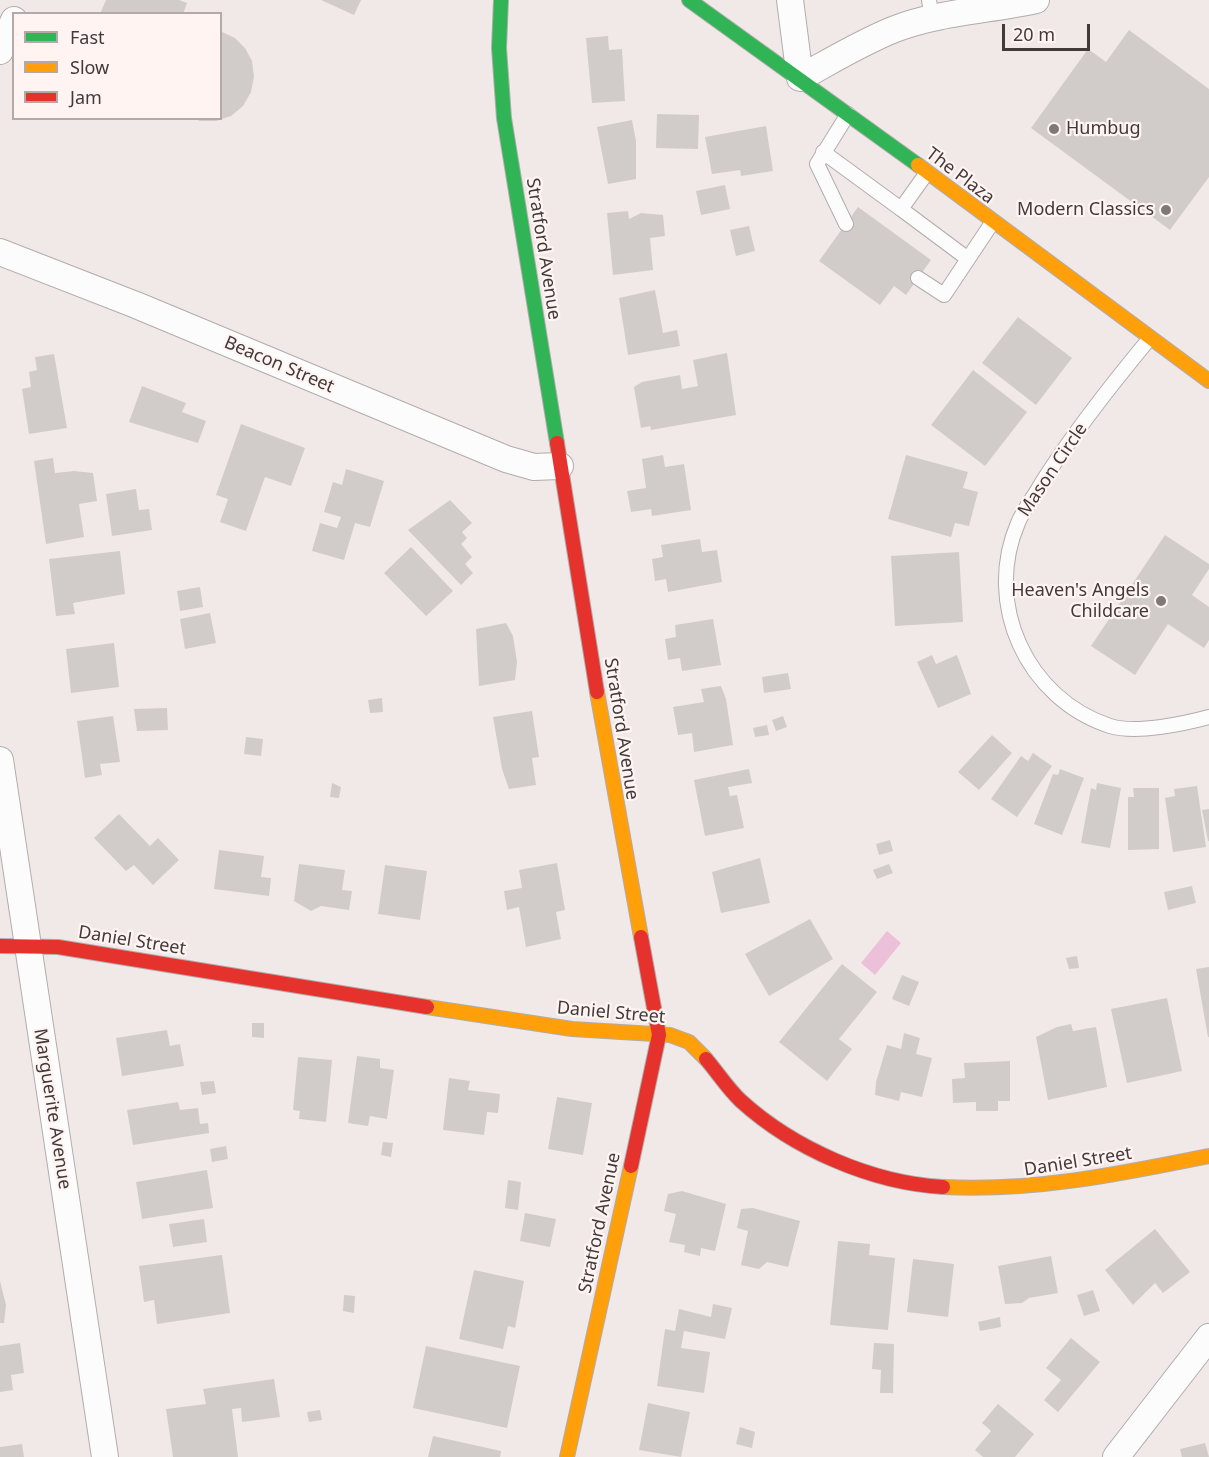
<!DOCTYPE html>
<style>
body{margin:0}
#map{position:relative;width:1209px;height:1457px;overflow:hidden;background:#f0e9e8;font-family:"Noto Sans",sans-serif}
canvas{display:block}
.legend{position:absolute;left:12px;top:12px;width:210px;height:108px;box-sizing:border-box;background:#fff4f2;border:2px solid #b3aaa8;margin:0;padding:8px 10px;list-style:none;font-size:18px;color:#403b3a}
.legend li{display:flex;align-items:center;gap:12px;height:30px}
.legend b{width:30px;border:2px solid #b3aaa8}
.scale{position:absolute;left:1002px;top:24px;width:88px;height:27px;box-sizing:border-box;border:3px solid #403b3a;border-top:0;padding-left:8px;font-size:18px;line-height:21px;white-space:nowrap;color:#403b3a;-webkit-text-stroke:4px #fff4f2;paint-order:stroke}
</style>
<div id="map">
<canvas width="1209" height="1457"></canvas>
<ul class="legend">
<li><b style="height:8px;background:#30b455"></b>Fast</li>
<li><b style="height:8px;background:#ff9f0a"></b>Slow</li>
<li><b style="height:8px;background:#e5322d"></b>Jam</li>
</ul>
<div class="scale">20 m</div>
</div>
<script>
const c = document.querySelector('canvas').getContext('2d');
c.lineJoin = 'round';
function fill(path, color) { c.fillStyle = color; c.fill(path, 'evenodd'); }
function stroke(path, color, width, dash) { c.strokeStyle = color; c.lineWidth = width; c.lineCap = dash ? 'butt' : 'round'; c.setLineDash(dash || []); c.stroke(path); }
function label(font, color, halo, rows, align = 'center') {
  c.font = font + ' "Noto Sans",sans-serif'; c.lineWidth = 4.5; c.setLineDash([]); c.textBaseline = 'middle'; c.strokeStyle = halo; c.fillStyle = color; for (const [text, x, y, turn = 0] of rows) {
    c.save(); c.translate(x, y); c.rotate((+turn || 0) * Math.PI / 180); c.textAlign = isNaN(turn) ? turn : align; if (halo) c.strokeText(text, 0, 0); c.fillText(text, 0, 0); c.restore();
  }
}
fill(new Path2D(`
 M887,931L901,943L875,975L861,963Z`), '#ecc0d8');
fill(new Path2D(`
 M106,0H179L187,3L183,14H100Z
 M321,0H361L354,15Z
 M1129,30L1209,89V177L1170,230L1031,128L1088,49L1106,62Z
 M220,31L235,38L245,48L252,61L254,77L251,92L243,106L231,116L216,121H200L193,118H220Z
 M608,36L609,50L622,49L625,101L592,103L586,38Z
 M657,114L699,115L698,149L656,148Z
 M632,120L636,141V179L608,184L597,127Z
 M766,126L773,171L741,176L740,170L712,174L705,137Z
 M725,185L730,209L701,215L696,191Z
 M858,207L931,260L906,295L894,286L880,305L819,261Z
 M628,211L629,219L641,213L663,215L665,236L650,238L653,270L613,275L607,213Z
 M749,226L755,251L736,256L730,230Z
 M655,290L663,333L677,330L680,346L628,355L619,298Z
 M1018,317L1072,358L1036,405L982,363Z
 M727,353L736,415L651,430L650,426L641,428L634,387L642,382L680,375L682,389L698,386L693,360Z
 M54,354L67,428L29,434L22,389L31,387L29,372L37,370L35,357Z
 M973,370L1027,412L985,466L931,425Z
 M142,386L186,403L182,412L206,421L198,443L129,422Z
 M241,424L305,448L291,486L265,477L246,531L220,522L228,499L216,495Z
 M663,455L665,467L684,464L691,510L652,516L651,509L631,512L627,491L646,488L642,459Z
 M906,455L968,472L963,488L978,492L969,526L955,523L951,537L888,519Z
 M53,458L55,473L74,471L93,473L97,501L79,504L84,537L46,544L34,461Z
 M346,469L384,481L370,527L355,523L344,560L312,551L320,523L337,528L341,517L324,512L333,482L342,485Z
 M136,489L139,510L149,509L152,530L112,536L106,494Z
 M450,500L472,523L462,532L467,538L461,544L472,557L465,564L473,573L461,585L408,530Z
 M1165,535L1209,564V569L1192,595L1209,607V640L1204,648L1168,624L1135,675L1091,646Z
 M700,539L702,552L717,550L722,582L668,592L666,579L655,581L652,559L663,557L661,545Z
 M411,547L453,591L426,616L384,573Z
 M120,551L125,594L73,603L75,614L56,616L49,559Z
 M959,552L963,622L895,626L891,556Z
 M200,587L203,607L180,611L177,591Z
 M210,613L216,643L185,649L180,619Z
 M713,619L721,665L682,671L680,658L668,660L665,639L676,637L675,625Z
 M506,623L513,636L517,662L515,680L479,686L476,629Z
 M114,643L119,687L71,693L66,649Z
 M932,655L936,664L957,655L971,694L938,708L917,662Z
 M788,673L791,689L764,693L762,677Z
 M721,686L726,699L733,745L694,752L692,733L678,735L673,707L704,702L701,689Z
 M382,698L383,712L370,713L368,700Z
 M167,708L168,730L137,731L134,709Z
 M532,711L539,757L532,758L536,785L509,789L502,769L493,717Z
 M113,716L120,762L100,764L102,775L85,778L77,721Z
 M783,716L787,727L776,731L772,720Z
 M767,725L769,735L755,737L753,728Z
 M992,735L1012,753L979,790L958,772Z
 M246,737L263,739L261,756L244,754Z
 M1033,753L1052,766L1017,817L991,799L1021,756L1028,761Z
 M749,769L752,783L728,787L730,796L737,795L744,828L705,836L694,780Z
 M1060,769L1084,778L1062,835L1034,824L1053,774L1058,775Z
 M332,783L341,787L339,798L330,797Z
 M1097,783L1121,788L1110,848L1081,843L1091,788L1096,790Z
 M1197,786L1206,847L1173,852L1165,798L1175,796L1174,789Z
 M1133,788H1159V849L1128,850V797H1134Z
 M1209,809V841H1208L1202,810Z
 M119,814L150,846L158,838L179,860L153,885L134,865L126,871L94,838Z
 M890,840L893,851L879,855L876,844Z
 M219,850L264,856L261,877L271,878L269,896L214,889Z
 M760,858L770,903L721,913L712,872Z
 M557,863L565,910L556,912L561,939L526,947L519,907L507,910L504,891L522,888L519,870Z
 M299,864L345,870L342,890L352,891L349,910L321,906L311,911L294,901Z
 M889,864L893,873L877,879L873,870Z
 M385,865L427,871L420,920L378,914Z
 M1192,886L1196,903L1168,910L1164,892Z
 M810,919L833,959L769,996L745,954Z
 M1077,956L1079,968L1069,969L1066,958Z
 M842,964L877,992L839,1039L852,1049L827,1081L779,1042Z
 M1209,967V1037H1208L1196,969Z
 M902,975L919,982L909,1006L892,999Z
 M1167,998L1182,1071L1127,1083L1111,1009Z
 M252,1023H264V1038L252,1037Z
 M1071,1024L1073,1031L1096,1027L1107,1087L1048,1100L1036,1037L1057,1027Z
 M167,1030L170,1046L180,1044L184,1066L122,1076L116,1038Z
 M904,1033L920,1038L916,1054L932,1058L922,1097L901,1092L899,1101L875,1095L876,1082L887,1045L901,1049Z
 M357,1056L380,1059V1068L394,1070L387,1119L370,1116L368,1126L348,1123Z
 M298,1057L332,1060L326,1122L299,1119L300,1111L293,1110Z
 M1010,1061V1101H998V1111H976V1102L953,1103L952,1079L965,1078L964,1063Z
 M449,1078L470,1081L468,1090L500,1094L498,1113L487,1112L484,1135L443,1130Z
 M214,1081L216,1093L202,1095L200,1082Z
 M557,1097L592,1103L583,1155L548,1149Z
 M178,1102L180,1110L198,1108L200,1124L208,1123L209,1133L133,1145L127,1110Z
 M383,1142L393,1143L391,1157L381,1155Z
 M226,1146L228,1159L212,1162L210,1149Z
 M207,1170L213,1208L142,1219L136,1182Z
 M508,1180L521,1182L518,1210L505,1208Z
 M682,1191L726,1204L715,1251L701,1248L700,1256L684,1252L685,1245L669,1242L676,1214L664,1211L668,1194Z
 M753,1208L800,1221L788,1267L767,1262L759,1269L741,1265L748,1231L737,1228L741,1209Z
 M525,1213L556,1219L550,1247L520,1241Z
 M204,1219L207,1242L173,1247L169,1224Z
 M1155,1229L1190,1272L1163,1293L1155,1283L1133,1305L1105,1270Z
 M838,1241L870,1244L869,1255L895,1258L888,1330L830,1325Z
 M222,1255L230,1313L157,1324L154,1300L144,1302L139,1266Z
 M1051,1256L1058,1293L1029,1298L1022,1303L1005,1304L998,1266Z
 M913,1259L954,1264L948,1317L907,1312Z
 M474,1270L524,1281L515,1328L508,1326L503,1349L459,1339Z
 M0,1281L6,1305L4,1323H0Z
 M1093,1290L1100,1311L1084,1316L1077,1295Z
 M344,1295L355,1296L354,1313L343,1311Z
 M713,1304L732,1308L725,1339L684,1331L681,1348L710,1352L704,1393L657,1386L665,1329L675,1331L679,1309L711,1317Z
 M1000,1317L1001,1327L980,1331L978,1322Z
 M1071,1338L1100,1362L1058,1412L1044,1400L1061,1380L1046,1368Z
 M20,1343L24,1373L11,1375L13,1390L0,1392V1346Z
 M874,1343L894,1344L893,1393H880L881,1370L872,1369Z
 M426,1346L520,1366L507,1428L413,1408Z
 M274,1379L280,1417L242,1422L241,1408L232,1409L238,1457H173L166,1409L206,1404L203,1389Z
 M648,1403L690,1412L681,1457L639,1450Z
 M998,1404L1034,1434L1015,1457H983L975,1450L991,1431L982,1423Z
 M320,1410L322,1420L309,1422L307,1412Z
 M740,1427L755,1432L752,1448L736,1444Z
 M433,1436L501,1451L500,1457H428Z
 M1205,1443L1209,1457H1182L1180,1449Z
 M22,1444L24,1457H0V1447Z`), '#d1ccca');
const lane = new Path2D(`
 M929,0L932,19
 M823,152L901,209
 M926,174L901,209L968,259
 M846,224L817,164L848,114
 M918,278L944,295L992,223
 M1150,338C1111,385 1073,433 1041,484C1034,497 1023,510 1018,523C983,604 1027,699 1110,726C1136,734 1183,724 1209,717`);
const street = new Path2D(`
 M790,0L800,78C831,61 862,42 895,29C939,12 991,10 1036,0
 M0,51L14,20
 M0,252L136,305L506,459L534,467L560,466
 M0,760L105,1457
 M1116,1457L1209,1337`);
const fast = new Path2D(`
 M501,0L499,48L504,118L557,443
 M689,0L918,165`);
const slow = new Path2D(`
 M918,165L1209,381
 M597,692L641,937
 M427,1007L572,1029L670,1035L689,1042L706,1059
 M943,1187C1033,1192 1120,1174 1209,1156
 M567,1457L631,1166`);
const jam = new Path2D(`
 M557,443L597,692
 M0,946L58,947L427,1007
 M706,1059C718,1073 728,1089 741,1101C794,1149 872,1183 943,1187
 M631,1166L659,1035L641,937`);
stroke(lane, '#b2acac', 16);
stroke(street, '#b2acac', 28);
stroke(fast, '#b2acac', 16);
stroke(slow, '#b2acac', 16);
stroke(jam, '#b2acac', 16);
stroke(lane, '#fdfcfc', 14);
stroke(street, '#fdfcfc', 26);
stroke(fast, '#30b455', 14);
stroke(slow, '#ff9f0a', 14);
stroke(jam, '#e5322d', 14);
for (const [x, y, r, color] of [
 [1054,129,6,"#7e7877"],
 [1166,210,6,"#7e7877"],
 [1161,601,6,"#7e7877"]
]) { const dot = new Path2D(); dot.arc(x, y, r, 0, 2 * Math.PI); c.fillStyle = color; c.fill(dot); stroke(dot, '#fff4f2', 2); }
label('18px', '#403b3a', '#fff4f2', [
 ["Humbug",1066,129,"left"],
 ["Modern Classics",1154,210],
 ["Heaven's Angels",1149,591],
 ["Childcare",1149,612]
], 'right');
label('18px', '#403b3a', '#fff4f2', [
 ["The Plaza",960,176,37],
 ["Stratford Avenue",543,249,81],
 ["Beacon Street",279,365,23],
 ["Mason Circle",1053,470,-56],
 ["Stratford Avenue",621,729,81],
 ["Daniel Street",132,941,9],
 ["Daniel Street",611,1013,5],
 ["Marguerite Avenue",52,1109,81],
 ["Daniel Street",1078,1162,-9],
 ["Stratford Avenue",600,1223,-78]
]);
</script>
